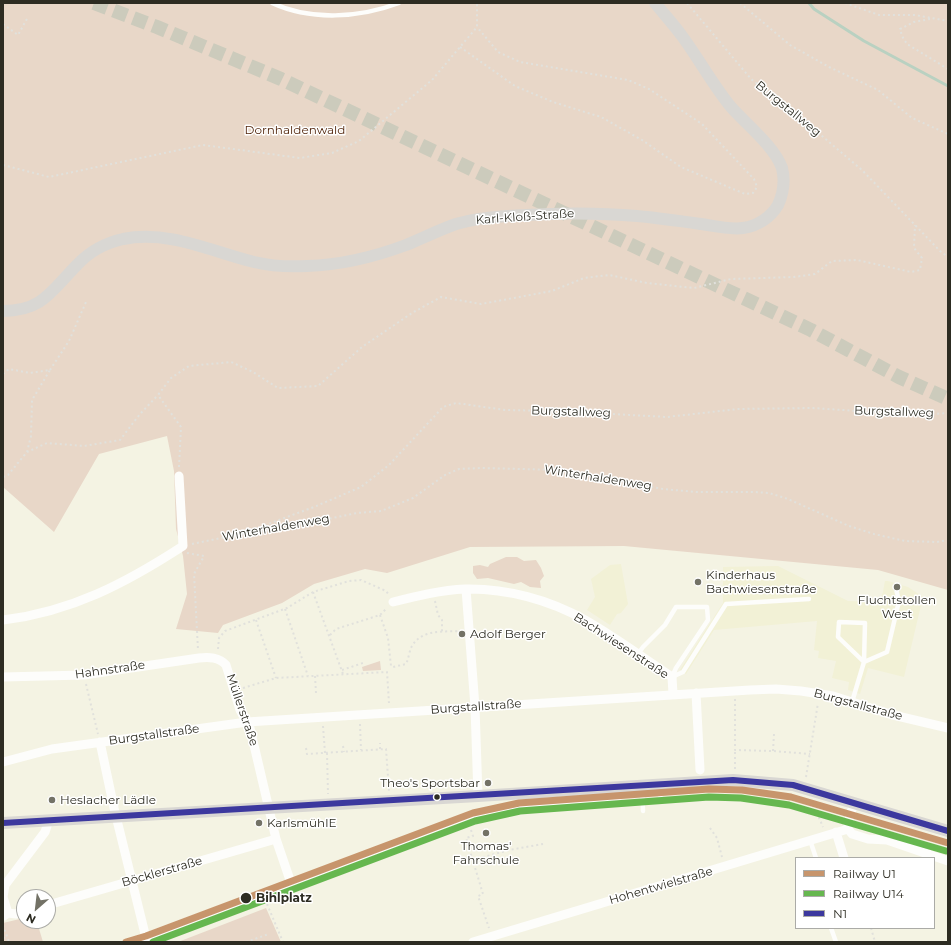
<!DOCTYPE html>
<meta charset="utf-8">
<style>
body{margin:0}
#map{position:relative;width:951px;height:945px;overflow:hidden;background:#f4f3e3;font-family:Montserrat,sans-serif}
canvas{display:block}
.frame{position:absolute;inset:0;border:4px solid #2d2c22;pointer-events:none}
.legend{position:absolute;left:795px;top:857px;width:140px;height:72px;box-sizing:border-box;background:#fff;border:1px solid #ababa7;margin:0;padding:5px 7px;list-style:none;font-size:12px;color:#2d2c22}
.legend li{display:flex;align-items:center;gap:8px;height:20px}
.legend b{width:20px;border:1px solid #ababa7}
.north{position:absolute;left:16px;top:889px;width:40px;height:40px;box-sizing:border-box;background:#fff;border:1px solid #ababa7;border-radius:50%;rotate:208deg;font-size:11px;font-weight:700;line-height:16px;text-align:center;color:#2d2c22}
.north::after{content:'';display:block;margin:auto;width:14px;height:18px;background:#737266;clip-path:polygon(50% 0,100% 100%,50% 72%,0 100%)}
</style>
<div id="map">
<canvas width="951" height="945"></canvas>
<div class="frame"></div>
<ul class="legend">
<li><b style="height:5px;background:#c7956c"></b>Railway U1</li>
<li><b style="height:5px;background:#66b74f"></b>Railway U14</li>
<li><b style="height:5px;background:#3c389e"></b>N1</li>
</ul>
<div class="north">N</div>
</div>
<script>
const c = document.querySelector('canvas').getContext('2d');
c.lineJoin = 'round';
function fill(path, color) { c.fillStyle = color; c.fill(path, 'evenodd'); }
function stroke(path, color, width, dash) { c.strokeStyle = color; c.lineWidth = width; c.lineCap = dash ? 'butt' : 'round'; c.setLineDash(dash || []); c.stroke(path); }
function label(font, color, halo, rows, align = 'center') {
  c.font = font + ' Montserrat,sans-serif'; c.lineWidth = 3; c.setLineDash([]); c.textBaseline = 'middle'; c.strokeStyle = halo; c.fillStyle = color; for (const [text, x, y, turn = 0] of rows) {
    c.save(); c.translate(x, y); c.rotate((+turn || 0) * Math.PI / 180); c.textAlign = isNaN(turn) ? turn : align; if (halo) c.strokeText(text, 0, 0); c.fillText(text, 0, 0); c.restore();
  }
}
fill(new Path2D(`
 M621,564L628,604L621,613L617,614L610,625L587,610L595,597L591,579L610,565Z
 M778,566L848,601L881,602L885,581H888L908,587L923,597L904,677L868,668L860,694L848,690L849,682L832,678L836,661L818,658L819,651L814,650L817,621L714,630L686,674L680,670L723,603V567Z`), '#f2f1d6');
fill(new Path2D(`
 M3,3H948V590L878,570L624,546L470,547L387,573L365,569L314,584L282,603L223,625L218,633L176,629L187,594L183,556L176,529L174,471L167,436L99,454L54,532L3,487Z
 M506,557H517L524,561L536,560L541,568L544,576L540,581L541,588L530,587L521,582L514,584L488,578L477,579L473,573V566L480,565L488,567L490,564Z
 M380,661L381,670L363,671L362,667Z
 M266,908L281,942H178Z
 M24,918V921H31L33,924L37,922L43,942H3V923Z`), '#e8d7c8');
stroke(new Path2D(`
 M809,3L814,9L864,41L948,86`), '#b9d1c1', 3);
stroke(new Path2D(`
 M94,3L157,27L281,79L811,330L899,377L948,399`), '#cccbbc', 14, [14, 7]);
stroke(new Path2D(`
 M687,3L751,79L808,124L862,170L940,251L948,257
 M740,3L790,45L829,67L878,90L912,118L948,134
 M845,3L879,15H915L948,21
 M930,19L914,22L900,29L902,36L907,44L948,69
 M3,24L18,35L28,17
 M460,47L515,86L553,102L601,117L642,140L681,167L745,194L753,193L757,187L754,179L702,124L649,89L628,80L520,62L498,52L477,27
 M3,165L49,177L203,145L300,158L332,153L359,141L432,80L477,27V3
 M50,370L69,341L86,302
 M3,374L9,369L30,373L50,370L32,400L31,436L27,452
 M179,467L181,427L158,395L171,378L189,366L231,362L253,372L278,388L318,386L362,347L412,313L441,297L481,304L552,291L584,278L609,275L647,283L694,288L731,279L794,277L815,274L832,261L857,260L911,272L920,270L922,258L914,248L915,225
 M3,477L8,475L27,452L47,443L84,446L120,440L140,414L158,395
 M241,534L314,507L361,487L389,465L443,407L456,403L505,410L557,411L667,417L738,409L812,408L919,415L948,413
 M192,544L236,535L283,528L357,513L381,511L413,498L445,475L459,469L482,468L563,470L663,489L696,492H755L769,493L788,499L849,526L874,534L905,541L937,542L948,540
 M187,553L204,556L194,574L198,650
 M313,592L343,674
 M435,601L438,615L442,620V632
 M285,609L308,676
 M380,615L388,638L391,666L393,667L406,664C409,658 409,651 412,646C422,629 443,632 460,631
 M256,620L276,678
 M330,635L336,629L380,615L387,608
 M218,649L219,638L225,631L287,608L313,592L349,581L361,580L386,591L389,595
 M342,670L363,663
 M315,676L316,693
 M86,684L98,734
 M243,688L276,678L387,672L389,703
 M735,699V750L773,751L810,754
 M360,724L361,750
 M323,726L325,753
 M343,746L344,752
 M306,748L307,754L386,749L389,791
 M380,749V743
 M773,751L774,734
 M327,753L328,794
 M735,769V750
 M806,777L818,703
 M668,801C692,799 717,797 741,799C767,801 792,807 817,813L823,827
 M624,803H635
 M710,828L717,838L722,857
 M471,830L473,836L466,838L483,894L478,896L489,928
 M880,831L886,823
 M473,860L509,850L543,844
 M267,904L283,942
 M3,925L9,942
 M871,928L875,942
 M3,938L8,937
 M246,942L269,934`), '#e1e1dc', 2, [2, 3]);
stroke(new Path2D(`
 M272,3C311,21 359,18 399,3
 M638,654L643,647L665,625L676,607H707L708,620L676,668L672,677
 M672,677L683,672L726,604L809,599
 M852,702L864,662L865,623L839,622L838,637L864,662L887,652L899,601L896,589
 M659,785L661,801
 M642,786L643,811
 M810,840L816,858
 M831,928L836,942`), '#fdfdfb', 4.5);
stroke(new Path2D(`
 M466,589L475,707L478,796
 M393,602C417,596 441,590 465,589C506,588 550,600 585,620C615,637 643,658 672,677L673,694
 M3,620C71,612 126,583 183,546L179,476
 M3,677L84,675L199,658C209,657 219,657 226,665L240,710L250,728L276,839L291,883
 M696,693L700,770
 M100,742L114,808L147,942
 M3,762L52,749L247,722L750,690L776,689L801,691L833,696L893,715L948,728
 M854,802L848,824V829L852,834L868,839L887,840L948,861
 M836,832L844,858
 M48,905L276,839
 M8,913L3,897L5,885L45,832L47,826V821
 M4,916L8,913L16,914L24,911
 M133,942L455,823C471,824 487,815 503,812C537,806 572,805 607,803L613,800L629,787
 M473,942L848,829`), '#fdfdfb', 9);
stroke(new Path2D(`
 M3,311C43,311 52,290 77,265C89,252 105,243 123,239C169,230 210,251 254,262C271,266 289,267 307,266C341,265 374,257 406,245C423,238 439,230 456,224C473,219 491,217 508,216C551,213 594,212 637,216C658,218 680,221 701,224C714,226 730,230 743,228C758,226 771,217 778,205C783,194 785,180 782,168C775,147 746,124 731,107C713,85 699,59 682,36C674,25 664,14 655,3
 M3,823L478,796L733,780L793,785L948,831`), '#d9d7d3', 12);
stroke(new Path2D(`
 M3,823L733,780L793,785L948,831`), '#3c389e', 6);
stroke(new Path2D(`
 M126,942L146,936L473,813L519,803L709,789L742,790L791,797L948,843`), '#c7956c', 7);
stroke(new Path2D(`
 M153,942L475,821L520,811L709,797L741,798L789,805L946,851`), '#66b74f', 7);
for (const [x, y, r, color] of [
 [698,582,4,"#737266"],
 [897,587,4,"#737266"],
 [462,634,4,"#737266"],
 [488,783,4,"#737266"],
 [437,797,3.5,"#2d2c22"],
 [52,800,4,"#737266"],
 [259,823,4,"#737266"],
 [486,833,4,"#737266"],
 [246,898,6,"#2d2c22"]
]) { const dot = new Path2D(); dot.arc(x, y, r, 0, 2 * Math.PI); c.fillStyle = color; c.fill(dot); stroke(dot, '#fff', 1.5); }
label('12px', '#2d2c22', '#fff', [
 ["Burgstallweg",788,109,39],
 ["Karl-Kloß-Straße",525,217,-4],
 ["Burgstallweg",571,412,2],
 ["Burgstallweg",894,412,2],
 ["Winterhaldenweg",598,478,9],
 ["Winterhaldenweg",276,528,-10],
 ["Bachwiesenstraße",621,646,33],
 ["Hahnstraße",110,670,-8],
 ["Burgstallstraße",858,705,15],
 ["Burgstallstraße",476,707,-4],
 ["Müllerstraße",242,710,71],
 ["Burgstallstraße",154,735,-8],
 ["Böcklerstraße",162,872,-16],
 ["Hohentwielstraße",661,886,-16]
]);
label('12px', '#51250b', '#fff', [
 ["Dornhaldenwald",295,130]
]);
label('12px', '#2d2c22', '#fff', [
 ["Kinderhaus",706,575],
 ["Bachwiesenstraße",706,589],
 ["Fluchtstollen",897,600,"center"],
 ["West",897,614,"center"],
 ["Adolf Berger",470,634],
 ["Theo's Sportsbar",480,783,"right"],
 ["Heslacher Lädle",60,800],
 ["KarlsmühlE",267,823],
 ["Thomas'",486,846,"center"],
 ["Fahrschule",486,860,"center"]
], 'left');
label('bold 12px', '#2d2c22', '#fff', [
 ["Bihlplatz",256,898]
], 'left');
</script>
